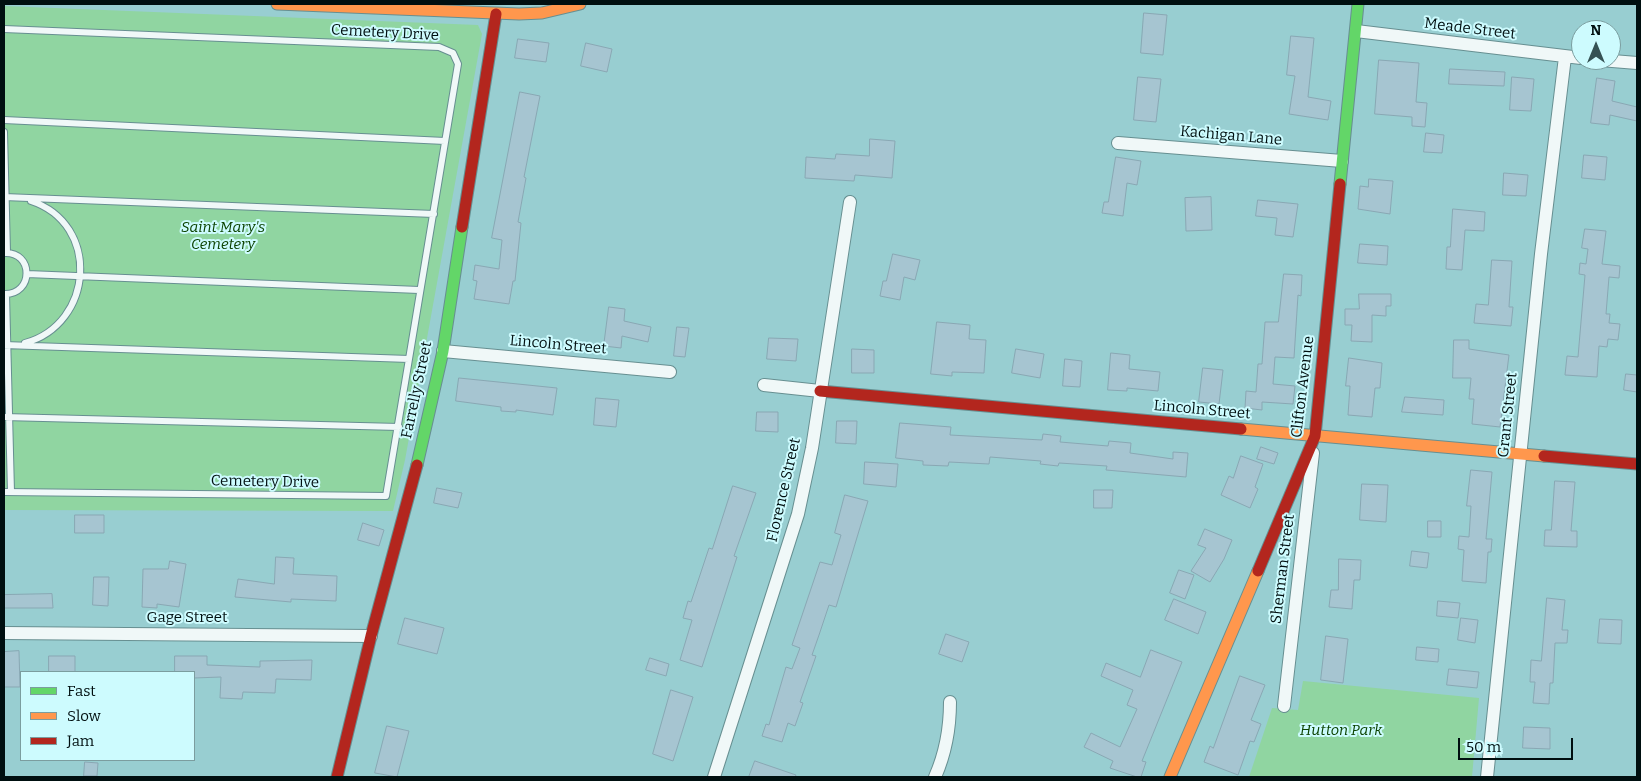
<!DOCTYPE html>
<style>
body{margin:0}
#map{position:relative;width:1641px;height:781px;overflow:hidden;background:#98ced1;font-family:Bitter,serif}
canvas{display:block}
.frame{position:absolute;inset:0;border:5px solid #000f10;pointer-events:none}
.legend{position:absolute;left:20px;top:671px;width:175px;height:90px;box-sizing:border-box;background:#cdfbfe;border:1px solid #7b9d9f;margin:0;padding:6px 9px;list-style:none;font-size:15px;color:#000f10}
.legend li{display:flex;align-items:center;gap:10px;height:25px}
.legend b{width:25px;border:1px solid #7b9d9f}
.north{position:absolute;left:1571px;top:20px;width:50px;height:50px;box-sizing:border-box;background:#cdfbfe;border:1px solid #7b9d9f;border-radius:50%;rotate:0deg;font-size:14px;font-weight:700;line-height:20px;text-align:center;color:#000f10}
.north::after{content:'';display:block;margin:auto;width:18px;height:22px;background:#355254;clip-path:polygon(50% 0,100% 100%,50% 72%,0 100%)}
.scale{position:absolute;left:1458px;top:738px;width:115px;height:22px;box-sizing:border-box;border:2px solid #000f10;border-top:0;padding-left:6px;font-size:15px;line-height:18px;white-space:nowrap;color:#000f10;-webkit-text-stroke:4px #cdfbfe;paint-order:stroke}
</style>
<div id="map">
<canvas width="1641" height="781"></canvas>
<div class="frame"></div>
<ul class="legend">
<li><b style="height:6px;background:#63d668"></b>Fast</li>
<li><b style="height:6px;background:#ff974d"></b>Slow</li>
<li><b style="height:6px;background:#b3261e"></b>Jam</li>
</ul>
<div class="north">N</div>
<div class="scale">50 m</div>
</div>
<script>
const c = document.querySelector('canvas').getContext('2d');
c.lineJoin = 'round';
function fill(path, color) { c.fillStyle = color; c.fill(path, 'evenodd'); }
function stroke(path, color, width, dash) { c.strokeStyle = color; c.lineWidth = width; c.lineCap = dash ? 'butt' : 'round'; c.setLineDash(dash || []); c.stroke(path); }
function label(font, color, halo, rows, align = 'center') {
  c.font = font + ' Bitter,serif'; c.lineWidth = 4; c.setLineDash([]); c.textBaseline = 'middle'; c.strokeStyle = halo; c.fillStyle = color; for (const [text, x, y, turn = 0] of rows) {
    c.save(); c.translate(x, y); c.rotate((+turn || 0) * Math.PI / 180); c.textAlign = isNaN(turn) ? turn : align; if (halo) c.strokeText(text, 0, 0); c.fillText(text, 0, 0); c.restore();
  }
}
fill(new Path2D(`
 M4,6L478,25L482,34L405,460L393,511L4,510Z
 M1303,681L1479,698L1472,777H1249L1272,708L1298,710Z`), '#90d5a1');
const building = new Path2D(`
 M1144,13L1167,15L1163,55L1141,53Z
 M1291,36L1314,38L1308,97L1331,101L1328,120L1289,114L1295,76L1287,75Z
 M518,39L549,43L546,62L515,58Z
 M586,43L612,49L607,72L581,66Z
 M1379,60L1419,63L1416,102L1427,103L1425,127L1412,126V117L1375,114Z
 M1450,69L1505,72L1504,86L1449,84Z
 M1138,77L1161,79L1156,122L1134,120Z
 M1512,77L1534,79L1531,111L1510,110Z
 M1597,78L1615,81L1612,101L1637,107V121L1610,115L1609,125L1591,123Z
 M520,92L540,96L524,177L526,178L518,222L521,223L515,281H513L509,304L474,299L477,281L473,280L475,265L499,269L502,240L492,238Z
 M1426,133L1444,135L1442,153L1424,152Z
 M870,139L895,141L892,178L855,175L854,181L805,178L806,157L835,159L836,154L869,156Z
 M1584,155L1607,157L1605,180L1582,178Z
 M1116,157L1141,161L1137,185L1127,183L1123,216L1102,213L1104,202H1108Z
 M1504,173L1528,175L1526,196L1503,195Z
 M1369,179L1393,181L1390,214L1358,209L1360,186L1368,187Z
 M1211,197L1212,230L1186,231L1185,198Z
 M1258,200L1298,204L1293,237L1275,235L1277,218L1256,216Z
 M1453,209L1485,212L1484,231L1465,230L1462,270L1446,269L1447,247H1450Z
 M1585,229L1606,231L1602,264L1620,266L1619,278L1609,277L1606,314H1610L1609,323L1620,324L1618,340L1608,339L1607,347L1599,346L1597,377L1565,375L1567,356L1578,357L1585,275L1579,274L1580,263L1586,264L1588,249L1582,248Z
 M1360,244L1388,246L1387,265L1358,263Z
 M893,254L920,260L915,280L904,277L900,300L880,296L883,281H886Z
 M1492,260L1512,261L1509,307H1513L1511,326L1474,323L1476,304L1488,305Z
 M1284,274L1302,275L1301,296L1298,295L1294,358L1275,357L1273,384L1295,386L1293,404L1262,402V410L1245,408L1246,391L1256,392L1258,364H1262L1265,322H1278Z
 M1359,294H1391V306H1386V316L1372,315V342L1351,341L1352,325H1345V309H1359Z
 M609,307L625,309L624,321L651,327L648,342L622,336L621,348L604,346Z
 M937,322L970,325L969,339L986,340L984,373L952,372V376L931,374Z
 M677,327L689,328L685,357L674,356Z
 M769,338L798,339L796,361L767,359Z
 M1454,340H1469V349L1509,355L1500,427L1472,424L1474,399H1469L1471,378H1453Z
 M852,349L874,350V373H852Z
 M1016,349L1044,354L1040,378L1012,373Z
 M1111,353L1130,355L1129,369L1160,372L1158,391L1127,388V391L1108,390Z
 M1349,358L1382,363L1380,388H1375L1372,417L1348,415L1350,386H1346Z
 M1065,359L1082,361L1080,387L1063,386Z
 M1203,368L1223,370L1219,404L1199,402Z
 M1626,374L1637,375V392L1624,390Z
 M459,378L557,388L553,415L516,410V412L501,411V407L456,401Z
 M1405,397L1444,400L1443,415L1402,412Z
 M596,398L619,400L616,427L594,425Z
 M757,412H778V432L756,431Z
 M837,421H857L856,444L836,443Z
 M900,423L951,427L950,435L1042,440L1043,434L1061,436L1060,442L1108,446L1109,441L1131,443L1130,453L1173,459V452L1188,453L1186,477L1106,470L1107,466L1059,463L1058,466L1040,464L1041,461L990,457L989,464L949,462L948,466L923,465V461L896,458Z
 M1261,447L1278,453L1274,464L1257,459Z
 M1241,456L1263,464L1255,487L1258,489L1250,508L1221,495L1229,476L1233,478Z
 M865,462L898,464L896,487L864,484Z
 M1471,470L1492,472L1486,539H1492L1491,552H1488L1486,583L1462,581L1464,550L1458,549L1459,536L1469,537L1471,506H1467Z
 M1555,481L1575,482L1571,531H1577V547L1544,546L1545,530H1551Z
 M1362,484L1388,485L1386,522L1360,520Z
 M733,486L756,493L734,556L737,557L702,667L680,660L692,620L683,618L688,601L691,602L709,548L712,549Z
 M437,488L462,493L458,508L434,503Z
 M1094,490H1113L1112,508H1094Z
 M845,495L868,501L836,607L829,605L819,635L812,655L816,656L800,702L803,703L795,726L788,723L782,742L762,736L766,724L769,725L786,667L792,669L800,648L792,645L820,562L832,565L841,535L835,533Z
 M75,515H104V533H75Z
 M1428,521H1441V537H1428Z
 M363,523L384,530L379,546L358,540Z
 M1205,529L1232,540L1224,559L1210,582L1191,571L1206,548L1198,545Z
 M1412,551L1429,553L1427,568L1410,566Z
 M276,557L294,558L293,574L337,576L336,601L291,599V602L235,597L238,579L274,584Z
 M1339,559L1361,560L1360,580H1354L1352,609L1329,607L1331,590H1338Z
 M170,561L186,564L179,607L157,604V608L142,607L143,569H168Z
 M1179,570L1194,575L1185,599L1170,593Z
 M94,577H109L108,606L93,605Z
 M52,594L53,608H4V595Z
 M1547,598L1565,600L1562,630H1568L1567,643H1555L1553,683H1550L1549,704L1533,703L1535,682H1530L1531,660L1541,661Z
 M1174,599L1206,612L1198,634L1165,620Z
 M1438,601L1460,603L1458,618L1437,616Z
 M405,618L444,628L437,654L398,644Z
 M1461,618L1478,620L1475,643L1458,640Z
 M1600,619L1622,620L1621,644L1598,643Z
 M946,634L969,642L962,662L939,654Z
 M1326,636L1348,639L1343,683L1321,680Z
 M1417,647L1439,649L1438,662L1416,660Z
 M1151,650L1182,662L1142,761L1146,762L1141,777H1137L1110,768L1113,761L1084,747L1091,733L1120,747L1137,709L1127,705L1133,690L1101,676L1106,663L1140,677Z
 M19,651L20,687H4V652Z
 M49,656H75V672H49Z
 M175,656H207V665L260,667V661L312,660L311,680L276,679L275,693L243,692L242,699L220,698L221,677L194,678V672H175Z
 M650,658L669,664L666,676L646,670Z
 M1449,669L1479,672L1477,688L1447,685Z
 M1240,676L1265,685L1251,720L1261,724L1254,742L1250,741L1238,775L1204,762L1210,746L1213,748Z
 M671,690L693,697L673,761L653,754Z
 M387,726L409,731L397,777L375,773Z
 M1524,727L1550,728V749L1523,748Z
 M755,761L796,775L795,777H749Z
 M85,762L98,763L97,776H84Z`);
fill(building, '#a6c5d1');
stroke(building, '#89a7b3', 1);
const lane = new Path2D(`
 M4,29L439,47L453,53L458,64L409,359
 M4,120L445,141
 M4,132L7,253
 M4,197L434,214
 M4,253C34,251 34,295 4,294
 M27,274L419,290
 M6,294L11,492
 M25,343C94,324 101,224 31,201
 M4,345L409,359L386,496L4,492
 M4,417L399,427`);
const street = new Path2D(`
 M1356,31L1581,58
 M1600,60L1637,63
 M1118,143L1342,161
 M443,351L670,372
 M764,385L820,391
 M4,633L371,636
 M1284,706L1313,453
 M714,777L798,514L812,448L850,202
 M935,777C946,752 950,729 950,702
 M1487,777L1541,254L1565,57`);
const fast = new Path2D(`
 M1340,184L1358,4
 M417,465L443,351L462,227`);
const slow = new Path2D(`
 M277,4L519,14L542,13L580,4
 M1241,429L1544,456
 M1170,777L1258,571`);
const jam = new Path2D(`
 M462,227L496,14
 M820,391L1241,429
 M1544,456L1637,464
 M1258,571L1315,436L1340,184
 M337,777L371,636L417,465`);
stroke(lane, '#678f91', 8);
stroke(street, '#678f91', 14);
stroke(fast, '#678f91', 13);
stroke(slow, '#678f91', 13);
stroke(jam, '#678f91', 13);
stroke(lane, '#f0f8f8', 6);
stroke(street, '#f0f8f8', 12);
stroke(fast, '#63d668', 11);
stroke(slow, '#ff974d', 11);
stroke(jam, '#b3261e', 11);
label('15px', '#000f10', '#cdfbfe', [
 ["Meade Street",1470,29,7],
 ["Cemetery Drive",385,33,3],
 ["Kachigan Lane",1231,136,5],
 ["Lincoln Street",558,345,5],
 ["Clifton Avenue",1303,387,-83],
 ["Farrelly Street",417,390,-78],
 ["Lincoln Street",1202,410,5],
 ["Grant Street",1508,415,-84],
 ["Cemetery Drive",265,482,1],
 ["Florence Street",784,490,-77],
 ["Sherman Street",1283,569,-83],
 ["Gage Street",187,618]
]);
label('italic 15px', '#0c4301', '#cdfbfe', [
 ["Saint Mary's",223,228],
 ["Cemetery",223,245],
 ["Hutton Park",1341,731]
]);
</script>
